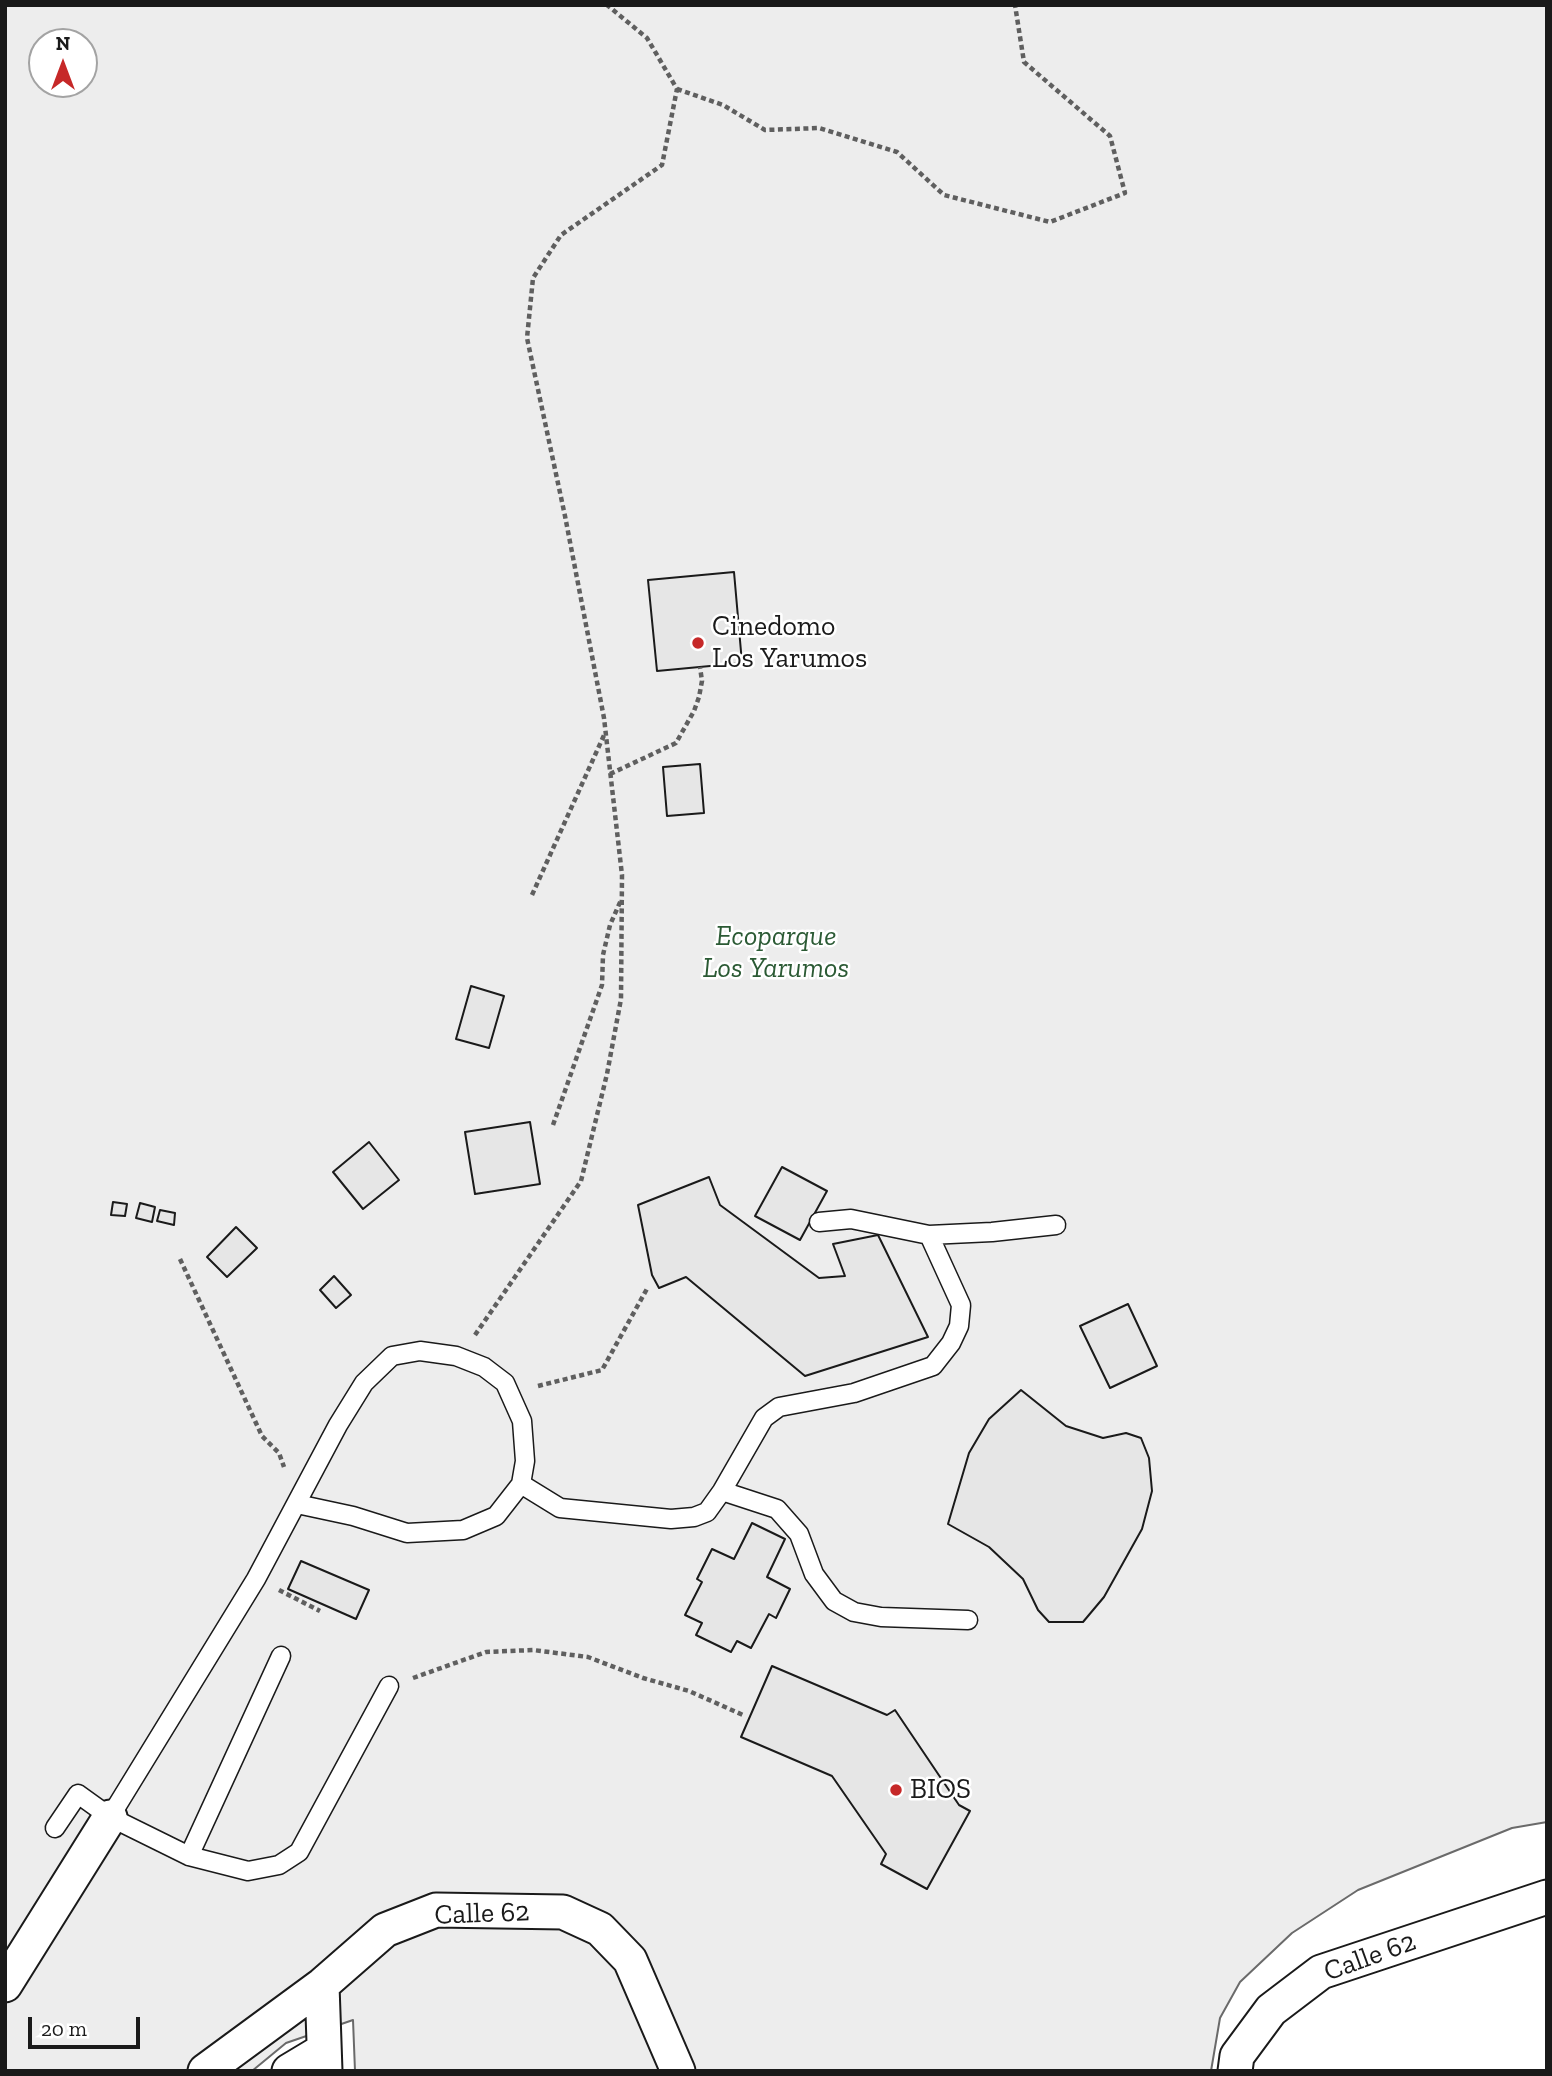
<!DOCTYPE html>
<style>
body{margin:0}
#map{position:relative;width:1552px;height:2076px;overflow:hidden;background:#fff;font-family:"Zilla Slab",serif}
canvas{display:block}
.frame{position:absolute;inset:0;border:7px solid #1a1a1a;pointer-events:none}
.north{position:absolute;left:28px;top:28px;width:70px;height:70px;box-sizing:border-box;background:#fff;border:2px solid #a3a3a3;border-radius:50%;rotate:0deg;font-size:19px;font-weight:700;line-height:28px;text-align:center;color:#1a1a1a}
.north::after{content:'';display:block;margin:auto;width:24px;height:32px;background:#c62828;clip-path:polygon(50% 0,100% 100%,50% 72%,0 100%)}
.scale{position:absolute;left:28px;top:2017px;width:112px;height:32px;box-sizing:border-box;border:4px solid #1a1a1a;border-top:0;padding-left:9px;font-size:21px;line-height:24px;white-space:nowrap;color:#1a1a1a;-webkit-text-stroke:5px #fff;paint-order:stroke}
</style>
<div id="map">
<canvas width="1552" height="2076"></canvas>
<div class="frame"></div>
<div class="north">N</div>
<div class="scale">20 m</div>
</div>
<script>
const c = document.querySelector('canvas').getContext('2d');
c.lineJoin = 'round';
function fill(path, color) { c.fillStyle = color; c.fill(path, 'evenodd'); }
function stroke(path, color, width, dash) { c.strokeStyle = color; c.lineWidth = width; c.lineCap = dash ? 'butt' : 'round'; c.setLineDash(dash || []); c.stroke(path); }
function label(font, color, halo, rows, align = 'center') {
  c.font = font + ' "Zilla Slab",serif'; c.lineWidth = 5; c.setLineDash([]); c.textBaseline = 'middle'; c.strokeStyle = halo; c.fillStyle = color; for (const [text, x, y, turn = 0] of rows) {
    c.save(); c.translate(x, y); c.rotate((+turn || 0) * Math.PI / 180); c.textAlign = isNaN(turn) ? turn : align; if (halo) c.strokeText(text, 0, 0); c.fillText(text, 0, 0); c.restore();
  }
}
const green = new Path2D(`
 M5,5H1547V1822L1512,1828L1358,1890L1292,1933L1240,1982L1220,2018L1211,2071H355L353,2020L286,2043L252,2071H5ZM42,42H84V84H42Z`);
fill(green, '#ededed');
stroke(green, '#6a6a6a', 2);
const building = new Path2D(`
 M734,572L742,663L657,671L648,580Z
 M700,764L704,813L667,816L663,767Z
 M471,986L504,996L489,1048L456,1039Z
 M530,1122L540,1184L475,1194L465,1132Z
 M369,1142L399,1180L363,1209L333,1172Z
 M782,1167L827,1191L800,1240L755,1216Z
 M709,1177L720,1205L819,1278L845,1276L833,1244L878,1235L928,1337L805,1376L686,1277L659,1288L652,1275L638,1205Z
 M113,1202L127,1204L125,1216L111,1215Z
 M140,1203L155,1207L152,1222L136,1218Z
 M160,1210L175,1213L174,1225L157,1221Z
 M236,1227L257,1248L227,1277L207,1257Z
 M334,1276L351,1295L336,1308L320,1290Z
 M1128,1304L1157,1366L1110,1388L1080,1326Z
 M1021,1390L1066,1426L1103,1438L1126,1433L1141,1438L1149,1458L1152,1491L1142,1529L1104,1597L1083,1622H1049L1038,1610L1023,1579L989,1547L948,1524L969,1453L989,1419Z
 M752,1523L785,1539L767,1577L790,1589L776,1618L769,1614L751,1648L737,1641L731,1652L696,1635L702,1623L685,1615L702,1582L697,1579L712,1549L734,1559Z
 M301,1561L369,1590L356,1619L288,1589Z
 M772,1666L887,1715L895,1710L959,1805L970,1811L927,1889L881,1864L886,1854L832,1776L741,1737Z`);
fill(building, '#e6e6e6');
stroke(building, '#1a1a1a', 2);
const lane = new Path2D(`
 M819,1222L851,1219L929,1235L992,1232L1056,1225
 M521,1484L560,1508L671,1519L694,1517L707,1512L722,1491L764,1418L779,1407L854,1393L933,1366L951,1343L959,1326L961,1305L929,1235
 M722,1491L777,1509L799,1534L814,1574L834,1601L854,1612L881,1617L968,1620
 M110,1817L256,1579L338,1425L364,1383L392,1356L420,1351L456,1356L484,1367L505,1383L522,1421L525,1461L521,1484L496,1516L463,1530L407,1533L353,1516L297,1504
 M55,1828L78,1794L110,1817L189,1856L248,1871L279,1865L299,1852L389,1686
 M189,1856L281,1656`);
const street = new Path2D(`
 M5,1985L110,1817
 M322,1985L325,2071
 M205,2071L322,1985L385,1930L436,1910L563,1912L600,1929L630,1960L678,2071
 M289,2071L324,2050
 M1235,2071L1237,2056L1271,2010L1321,1972L1547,1897`);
stroke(lane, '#1a1a1a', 21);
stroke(street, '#1a1a1a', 37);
stroke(new Path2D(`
 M677,89L723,105L765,130L819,128L897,152L944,195L1050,222L1125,193L1110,136L1024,62L1015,5
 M610,774L676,743L694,711L699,697L702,681L700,667
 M532,895L605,733
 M553,1125L602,985L603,955L610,925L621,900
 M180,1259L262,1436L279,1453L284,1467
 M475,1335L581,1181L607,1074L621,999L622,875L604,718L565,516L527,338L533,278L561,235L662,165L677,89L647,38L607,5
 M538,1386L602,1370L648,1287
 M279,1590L320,1611
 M413,1678L486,1652L533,1650L588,1657L643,1678L689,1691L743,1715`), '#5f5f5f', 4.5, [5, 3.5]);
stroke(lane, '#fff', 18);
stroke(street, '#fff', 33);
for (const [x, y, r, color] of [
 [698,643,7,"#c62828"],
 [896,1790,7,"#c62828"]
]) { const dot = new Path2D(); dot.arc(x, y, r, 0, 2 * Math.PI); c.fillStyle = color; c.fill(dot); stroke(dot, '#fff', 2.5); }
label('28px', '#1a1a1a', '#fff', [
 ["Cinedomo",712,627],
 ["Los Yarumos",712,659],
 ["BIOS",910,1790]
], 'left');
label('italic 28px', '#2b5a34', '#fff', [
 ["Ecoparque",776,937],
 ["Los Yarumos",776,969]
]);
label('28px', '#1a1a1a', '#fff', [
 ["Calle 62",482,1914,-2],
 ["Calle 62",1370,1957,-20]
]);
</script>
